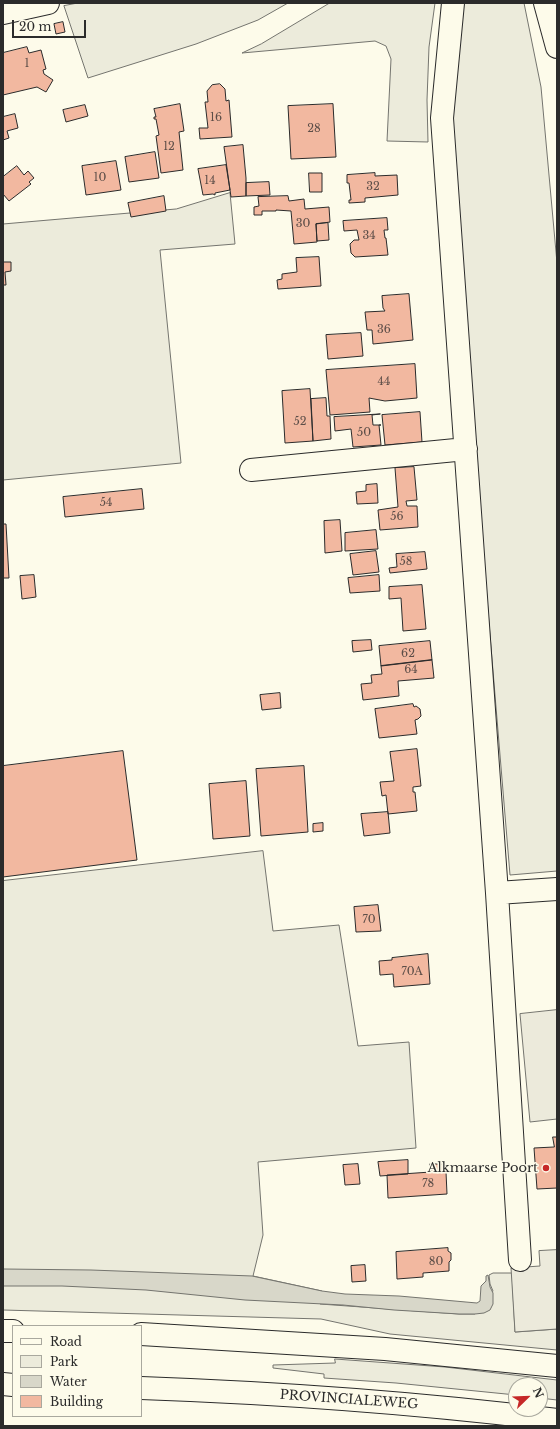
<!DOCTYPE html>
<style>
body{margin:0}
#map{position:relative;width:560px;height:1429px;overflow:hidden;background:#fdfbea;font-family:"Libre Baskerville",serif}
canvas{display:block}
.frame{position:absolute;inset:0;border:4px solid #2b2b2b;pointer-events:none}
.legend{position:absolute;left:12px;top:1325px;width:130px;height:92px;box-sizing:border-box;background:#fdfbea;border:1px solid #a9a89e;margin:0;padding:5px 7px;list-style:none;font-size:12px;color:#2b2b2b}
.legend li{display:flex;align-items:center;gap:8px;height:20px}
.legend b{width:20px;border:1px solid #a9a89e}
.north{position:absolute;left:508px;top:1377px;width:40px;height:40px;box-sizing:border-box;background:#fdfbea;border:1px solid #a9a89e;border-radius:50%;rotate:67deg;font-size:11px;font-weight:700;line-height:16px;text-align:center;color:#2b2b2b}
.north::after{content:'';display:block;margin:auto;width:14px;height:18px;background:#c62828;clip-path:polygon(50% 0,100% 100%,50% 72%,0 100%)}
.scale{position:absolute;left:12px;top:20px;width:74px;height:18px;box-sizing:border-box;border:2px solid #2b2b2b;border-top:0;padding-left:5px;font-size:12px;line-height:14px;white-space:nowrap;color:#2b2b2b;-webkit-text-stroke:3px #fdfbea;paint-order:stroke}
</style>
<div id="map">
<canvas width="560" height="1429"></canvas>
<div class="frame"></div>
<ul class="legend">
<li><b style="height:5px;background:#fdfbea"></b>Road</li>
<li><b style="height:11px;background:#ecebdb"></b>Park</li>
<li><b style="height:11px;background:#d8d7c9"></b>Water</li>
<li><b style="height:11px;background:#f2b8a0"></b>Building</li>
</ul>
<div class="north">N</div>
<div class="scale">20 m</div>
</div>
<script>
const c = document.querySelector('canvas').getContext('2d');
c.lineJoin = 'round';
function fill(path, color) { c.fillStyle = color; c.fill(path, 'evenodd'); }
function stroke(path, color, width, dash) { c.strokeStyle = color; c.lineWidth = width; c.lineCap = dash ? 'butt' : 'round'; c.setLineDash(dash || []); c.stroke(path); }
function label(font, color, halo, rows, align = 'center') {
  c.font = font + ' "Libre Baskerville",serif'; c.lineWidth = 3; c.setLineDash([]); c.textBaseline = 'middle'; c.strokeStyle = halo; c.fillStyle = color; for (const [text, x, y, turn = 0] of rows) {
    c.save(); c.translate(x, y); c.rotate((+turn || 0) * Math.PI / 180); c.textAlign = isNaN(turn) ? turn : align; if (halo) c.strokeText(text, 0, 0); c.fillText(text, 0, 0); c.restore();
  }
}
const green = new Path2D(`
 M78,3H288L258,20L196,44L88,78L64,6Z
 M330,3H435L429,47L427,100L428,142L387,141L391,59L386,46L375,41L242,53L261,44Z
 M459,3H524L541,87L557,263V871L510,875L475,455L452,121Z
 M230,193L235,244L160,250L181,463L3,480V224L176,209Z
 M263,851L273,931L339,925L358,1046L409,1042L416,1148L258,1162L263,1235L253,1276L322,1291L320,1304L459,1314H475L493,1291L490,1284L489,1275L493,1273H512L515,1332L557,1329V1350L390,1334L321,1319L3,1310V881Z
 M335,1359L445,1367L557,1380V1400L540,1398V1385H516V1395L396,1383L324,1378V1374L273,1368V1365L335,1363Z`);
fill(green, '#ecebdb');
stroke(green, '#74746e', 1);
const parking = new Path2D(`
 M557,1010V1119L530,1122L520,1014Z
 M557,1250V1329L515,1332L511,1268L540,1266L539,1251Z`);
fill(parking, '#eceadb');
stroke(parking, '#74746e', 1);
const water = new Path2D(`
 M3,1269L91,1270L252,1276L322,1291L345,1294L399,1296L477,1303L480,1301L481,1286L486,1281V1276L488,1275L490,1287L493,1293V1304L490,1310L484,1313L475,1314H459L394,1310L343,1305L245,1300L146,1290L62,1286H3Z`);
fill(water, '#d8d7c9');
stroke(water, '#74746e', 1);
const building = new Path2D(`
 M63,22L65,32L56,34L54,24Z
 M27,47L29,53L41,50L46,69L43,70L44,74L53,80L46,92L37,87L3,95V53Z
 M220,84L225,89L226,101L229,100L232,137L200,139L199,128H208L205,102H208L207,91L212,85Z
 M180,104L184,131L179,132L183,170L161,173L156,136L159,135L156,119H154V117H156L154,109Z
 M333,104L336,157L291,159L288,106Z
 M85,105L88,116L66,122L63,110Z
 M15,114L18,128L7,131L9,138L3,140V117Z
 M243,145L246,178V196L231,197L224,147Z
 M155,152L159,178L129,182L125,157Z
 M116,161L121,190L86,195L82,166Z
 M226,165L230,190L215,193V195L213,194L203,195L198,169Z
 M17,166L24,175L28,171L34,178L29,182L31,184L9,201L3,194V177Z
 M309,173H322V192H310Z
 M375,173V176L397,175L398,195L365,198V202L349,203V200H351L349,183H347V175Z
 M269,182L270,195L246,196V183Z
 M164,196L166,211L131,217L128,203Z
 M288,196L289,201L304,199L305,209L329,207L330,222L316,224L317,242L294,244L291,211L276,210V211H262V215H254V207L259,206L258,197Z
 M387,218L388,230H384L385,238H386L388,255L355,257L351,253L350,244L354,240H359L357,230L344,231L343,221Z
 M328,223L329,240L317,241L316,224Z
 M319,257L321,286L278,289L277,280L282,279V274L297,272L296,258Z
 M3,262H11V271L5,272L6,285H3Z
 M409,294L413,340L373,344L372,330H367L365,312L385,311L383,308L382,296Z
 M361,333L363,356L328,359L326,335Z
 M415,364L417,398L385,401L369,398L370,412L330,415L326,370Z
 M310,389L313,441L285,443L282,391Z
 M326,398L327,416H330L331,439L313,441L311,399Z
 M420,412L422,442L385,445L382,415Z
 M380,414L372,415L373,425H381H379L381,445L353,447L351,429L335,431L334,417Z
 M414,467L417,500L406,501L407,506H417L418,527L380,530L378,510L398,507L395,468Z
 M377,484L378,503L357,504L356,492L366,491V485Z
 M142,489L144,509L65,517L63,497Z
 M340,520L342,551L325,553L324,521Z
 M3,524H6L9,578H3Z
 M376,530L378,549L345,551V533Z
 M376,551L379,572L353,575L350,554Z
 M425,552L427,569L390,573L389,568L397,567L396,554Z
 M34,575L36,597L22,599L20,576Z
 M379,575L380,591L350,593L348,578Z
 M422,585L426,629L403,631L401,598L389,599V587Z
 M371,640L372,650L353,652L352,641Z
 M430,641L432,660L381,666L379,646Z
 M432,660L434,678L398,681L399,696L363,700L361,684L372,683L371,675L382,674L381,666Z
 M280,693L281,708L262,710L260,695Z
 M413,704L414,707L416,706L420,709L421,716L418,719L415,720L417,734L379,738L375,709Z
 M417,749L421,786L413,787V792H415L417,811L388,814L386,795L382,796L380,782L394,781L390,752Z
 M123,751L137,860L3,877V766Z
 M304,766L308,832L261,836L256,769Z
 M246,781L250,836L213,839L209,784Z
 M388,812L390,833L364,836L361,814Z
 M323,823V831L313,832V824Z
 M378,905L381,931L356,932L354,907Z
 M428,954L430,984L394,987L393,974L380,975L379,961L392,960V958Z
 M553,1137H557V1188L537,1189L534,1148L554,1147Z
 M408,1160V1174L380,1176L378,1162Z
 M358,1164L360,1184L345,1185L343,1165Z
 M430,1164H443L444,1172H446L447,1194L388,1198L387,1175L431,1172Z
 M448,1248V1251L451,1253V1260L449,1262V1271L423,1273V1277L397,1279L396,1252Z
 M365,1265L366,1281L352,1282L351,1266Z`);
fill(building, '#f2b8a0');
stroke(building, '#2b2b2b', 1);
const minor = new Path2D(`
 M453,3L442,118L497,893L520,1260
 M545,3L557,47
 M3,13L48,3
 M251,470L466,449
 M497,893L557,889`);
const major = new Path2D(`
 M3,1331H13
 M141,1334L385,1349L557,1366
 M3,1384L13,1385
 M141,1388C280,1393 419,1403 557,1420`);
stroke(minor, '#2b2b2b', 24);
stroke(major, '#2b2b2b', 24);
stroke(minor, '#fdfbea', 22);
stroke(major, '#fdfbea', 22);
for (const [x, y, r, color] of [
 [546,1168,4,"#c62828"]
]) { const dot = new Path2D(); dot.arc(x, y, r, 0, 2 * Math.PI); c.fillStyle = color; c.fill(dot); stroke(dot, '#fdfbea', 1.5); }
label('11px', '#5d4e48', null, [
 ["1",27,64],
 ["16",216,118],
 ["28",314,129],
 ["12",169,147],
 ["10",100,178],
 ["14",210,181],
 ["32",373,187],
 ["30",303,224],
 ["34",369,236],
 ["36",384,330],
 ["44",384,382],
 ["52",300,422],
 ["50",364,433],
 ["54",106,503],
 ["56",397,517],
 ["58",406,562],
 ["62",408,654],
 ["64",411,670],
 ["70",369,920],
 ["70A",412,972],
 ["78",428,1184],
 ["80",436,1262]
]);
label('13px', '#2b2b2b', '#fdfbea', [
 ["Alkmaarse Poort",538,1168]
], 'right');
label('13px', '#2b2b2b', '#fdfbea', [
 ["PROVINCIALEWEG",349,1400,4]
]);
</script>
